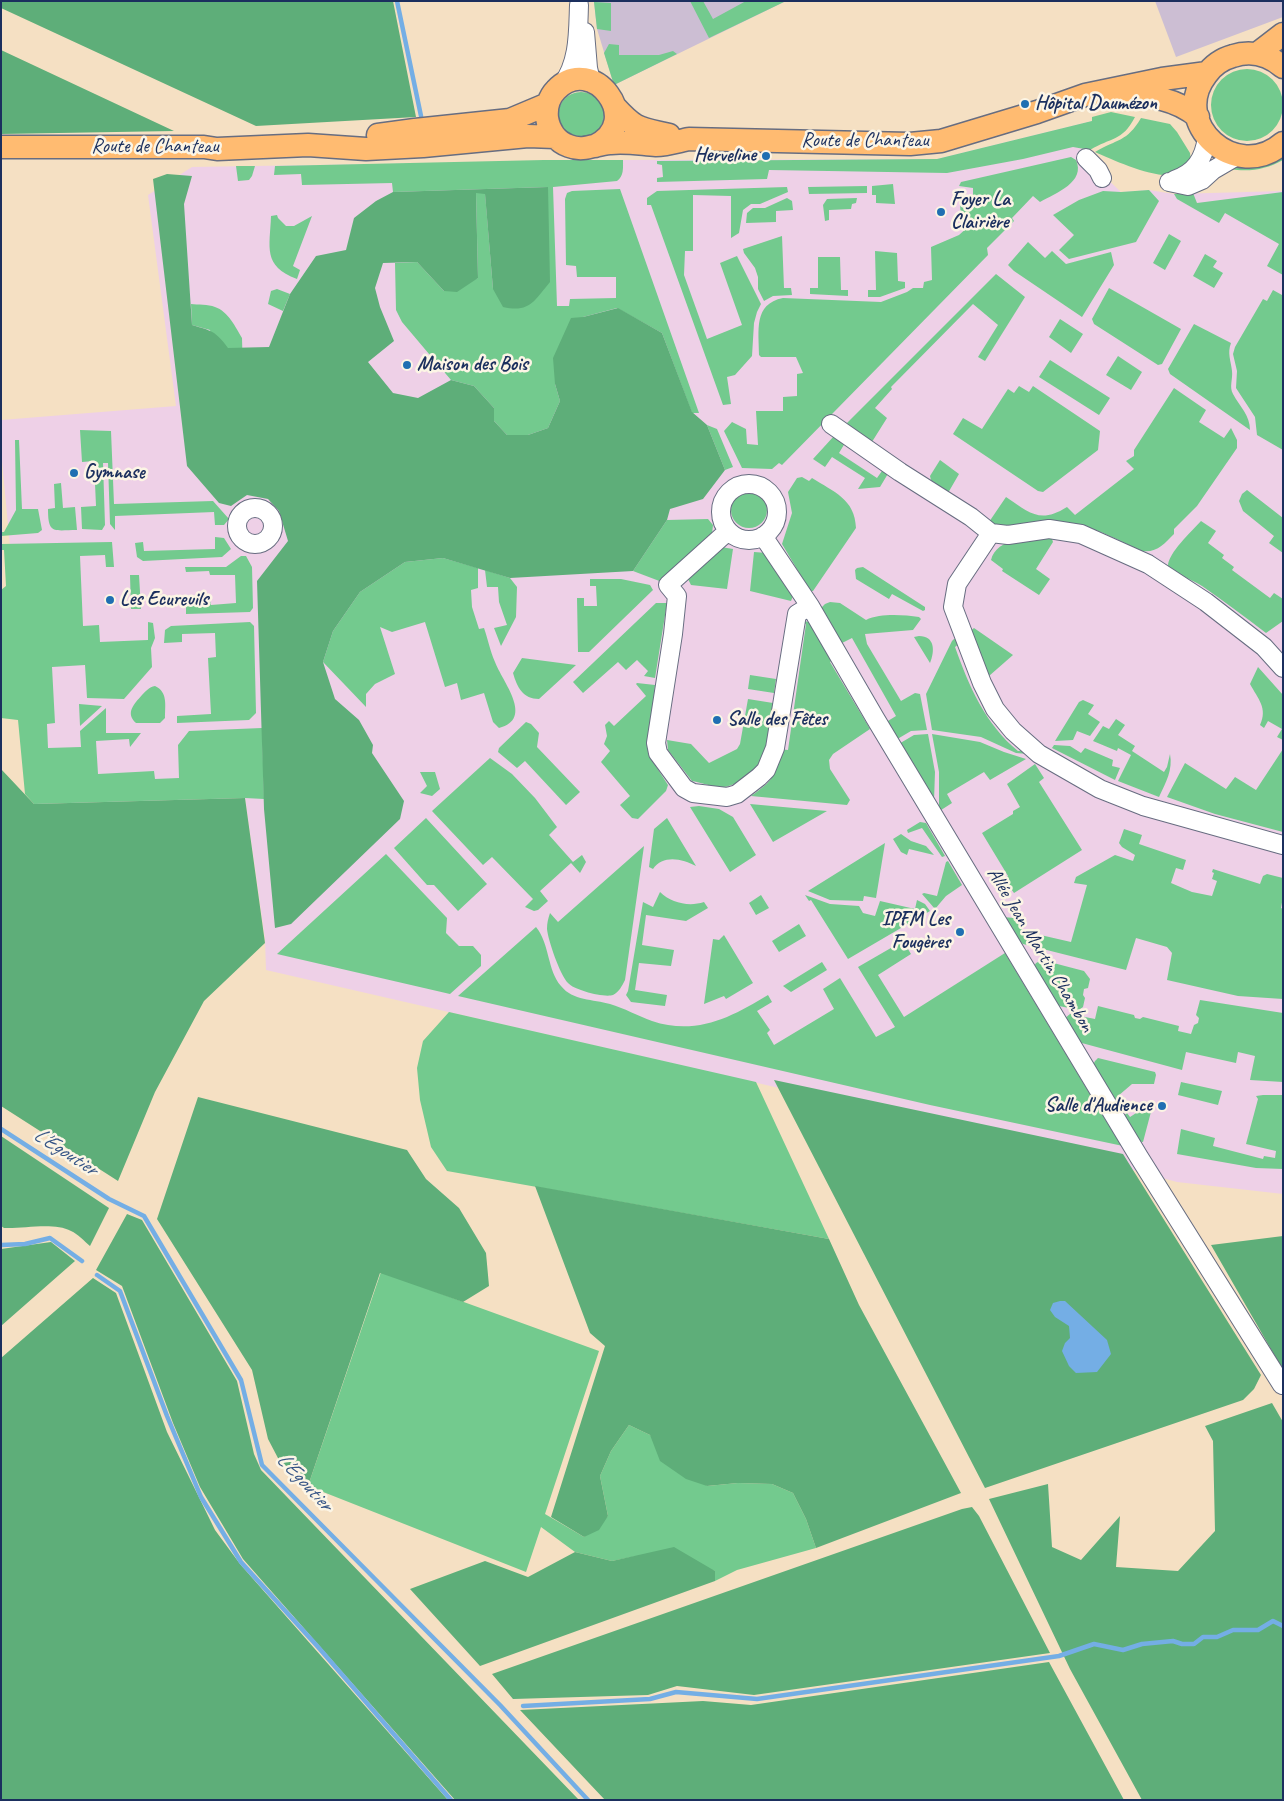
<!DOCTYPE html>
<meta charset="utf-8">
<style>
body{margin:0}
#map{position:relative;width:1284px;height:1801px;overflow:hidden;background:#f5e0c3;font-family:Caveat,sans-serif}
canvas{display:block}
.frame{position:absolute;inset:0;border:2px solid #1b2f5e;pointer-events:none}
</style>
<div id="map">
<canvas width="1284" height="1801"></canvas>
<div class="frame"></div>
</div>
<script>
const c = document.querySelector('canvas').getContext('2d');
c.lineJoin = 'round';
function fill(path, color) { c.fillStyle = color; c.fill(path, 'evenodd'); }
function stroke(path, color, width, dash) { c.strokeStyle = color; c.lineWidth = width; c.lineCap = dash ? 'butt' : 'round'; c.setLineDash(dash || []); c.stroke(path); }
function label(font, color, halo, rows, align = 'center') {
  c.font = font + ' Caveat,sans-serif'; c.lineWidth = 5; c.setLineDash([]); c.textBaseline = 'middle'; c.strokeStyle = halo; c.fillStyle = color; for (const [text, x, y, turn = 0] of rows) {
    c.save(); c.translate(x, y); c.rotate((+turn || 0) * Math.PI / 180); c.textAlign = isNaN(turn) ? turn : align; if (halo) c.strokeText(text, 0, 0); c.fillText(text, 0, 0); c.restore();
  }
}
fill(new Path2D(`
 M1092,121L1083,156L1121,192L1149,190L1174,194L1283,191V1194L1177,1182L1114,1165L266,970L265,939L245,798L34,804L1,450V420L176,406L148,195L192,167L621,160L937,159Z`), '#eed0e7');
fill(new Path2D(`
 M594,1H786L614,85L597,29Z
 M1155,1H1283V17L1176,57Z`), '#ccbed3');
fill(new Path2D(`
 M690,1H703L713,19L746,1H786L709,38Z
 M594,2L611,3V31L597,29Z
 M609,44L619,45V55H659L673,51L677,54L614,85L604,53Z
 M1211 105a36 36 0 1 1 72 0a36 36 0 1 1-72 0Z
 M558 115a23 23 0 1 1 46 0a23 23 0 1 1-46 0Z
 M1111,112L1135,117C1122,142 1111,137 1090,150L1073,147L1023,159L947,173L769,170L767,179L657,182V178L663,177L662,165L657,164V161L937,159L1092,121V117Z
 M1141,118L1170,124L1177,132L1190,153L1191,161C1186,165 1181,172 1175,174C1157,180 1113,160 1095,152C1117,139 1127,142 1141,118Z
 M1283,153V160C1265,170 1249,172 1229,169L1236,164Z
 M1071,157L1076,160C1086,182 1056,193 1040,202L1033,196L1012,218L1014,221L987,248L988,255L782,465L779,463L772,469L742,468L724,431L732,422L746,429L747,444L758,445L756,411H783V397L797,396V374L803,373L796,357H761L759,355C759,331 753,304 783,298L881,302L907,292L913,288H923L924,282L932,280L931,247L959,235L968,227L961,219L960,203L973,205V188L959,186L961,182Z
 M544,160H623C623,168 624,176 617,181L553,187L557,306H569L570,299L616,298V277H577L576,266L566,265L565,199L567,193L572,191L620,189L699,413H692L662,333L617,308L583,317L555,384L560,401L548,428L528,435H507L494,421V408L474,386L451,380L402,322L396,310L395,263L417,262L444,291L478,278L476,193H485L493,289L548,187L393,192L392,183L302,185L301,174L274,175L275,166Z
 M236,166H255L252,176L249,180L238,181Z
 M893,184L895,204L876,203V195H872V186Z
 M867,186V193L809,194L808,187Z
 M787,187L788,192L760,204H751L743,210L739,233L731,238V196L693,195V251H685L684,275L707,339L742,325L720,263L737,256L761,304L757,312L754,323L752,356L735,375L727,377L731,404L723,405L651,205H647V198L657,191Z
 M1149,190L1159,201L1136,242L1069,259L1059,250L1074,235L1053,215L1079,200L1103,191L1121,192Z
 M1283,192V275L1267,266L1279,244L1225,213L1219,223L1177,199L1174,194L1193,193L1197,203Z
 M787,198L792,201L793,210L776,211V222L746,223L747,213L753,208H765Z
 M857,198L856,203L852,204L851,209L829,210V220L825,221L823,205L827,199Z
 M277,215L278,218L286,226H294L312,216L293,266L300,270L297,279C262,266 270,247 271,216Z
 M1169,234L1181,241L1165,270L1153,263Z
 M782,236L784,288H791L792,295L773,296L764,301L758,289V277L755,268L744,253L743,249Z
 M1028,242L1045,258L1052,251L1066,264L1111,252L1114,265L1082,317L1014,271L1008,265Z
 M875,251L897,253L898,281L905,282V288L880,297H868V290H876Z
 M1205,254L1217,261L1213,267L1223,273L1214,288L1193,276Z
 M818,257H840L841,290H848V296L810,294V288H818Z
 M996,274L1025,297L985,361L978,357L998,325L973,304L891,387L892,389L875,408L887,418L870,445L851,429L847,423Z
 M1109,288L1181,329L1162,364L1158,365L1094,324L1092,319Z
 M277,289L290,294L283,311L268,304L271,291Z
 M1273,290L1282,295L1283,294V450L1257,435L1255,417L1236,388L1237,371L1233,354L1235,347L1263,299L1267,301Z
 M191,304C198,305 208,304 215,307C228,311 236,328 242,338L246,487L210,330L192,325Z
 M1060,319L1083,334L1071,353L1049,337Z
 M1194,324L1231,343C1227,353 1231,361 1232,371C1233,379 1229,387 1233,394C1240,407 1250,415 1250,430L1170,374L1168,369Z
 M1118,356L1142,372L1131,390L1106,375Z
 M1050,360L1110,398L1099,415L1039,377Z
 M1019,386L1029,392L1033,386L1100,431L1098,450L1043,492L1038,491L953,434L963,418L982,429L1008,389L1014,393Z
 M1174,388L1206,410L1199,422L1224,438L1231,428L1237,440V448L1197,506L1174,529V534C1164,544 1157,553 1142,551C1121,542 1100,529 1077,525C1051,519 1025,525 999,529L989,522L1006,497C1030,513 1040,524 1067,507L1075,515L1134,469L1126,461L1134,456V450Z
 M707,425L717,429L733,467L725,470Z
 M80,430L111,431L114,504L213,501L229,519L224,525H215L214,512L115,516V530L110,524L108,463H103L105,525L102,530L82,529L81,507L96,506L94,461L82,462Z
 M834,436L845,443L839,453L877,478L884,468L889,472L880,487L858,489L865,478L832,457L825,467L813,459Z
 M15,440H19L22,509H38L42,530L38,533L1,536V532H4L16,510Z
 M940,460L959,474L948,493L931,480L930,476Z
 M802,477L809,481L812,478C834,492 855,499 856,528L813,591H810L782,544L792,513L788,492L797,478Z
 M61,483L63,508L75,507L77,530C54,530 48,535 48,509L55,508L54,484Z
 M1247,490L1283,518V553L1269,543L1274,536L1243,511L1239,501L1242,494Z
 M731 510a18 18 0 1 1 36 0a18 18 0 1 1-36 0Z
 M708,519L713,525L712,534L662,582L633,571L667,520Z
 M1201,521L1216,531L1208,543L1224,555L1222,558L1234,567L1232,570L1270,598L1274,593L1283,599V621L1266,633C1245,617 1224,601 1202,586C1191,579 1177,575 1168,566C1168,553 1192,531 1201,521Z
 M1049,536L1052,539L1053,542L1036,569L1050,579L1039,595L1002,571L1003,569L991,560C997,537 1030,538 1049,536Z
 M215,537L224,538L231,549L222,557L143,561L137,557L135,543L143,542L144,551L215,549Z
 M112,542L114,567H106L105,555L80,556L83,626L99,625L100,642L148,640V622L153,623L155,638L151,648L152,667L124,699L87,698L85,665L52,667L55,723L47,724L48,748L81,747L80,731L106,708V733H141L130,747L129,739L96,741L98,774L154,771L155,779L179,778L178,745L189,731L262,728L264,799L245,798L34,804L25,794L18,720L1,718V590L6,586L4,550H1V544Z
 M721,547L733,549L727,589L691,585L688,579Z
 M754,552L767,553L793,596L791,601L750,591Z
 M241,556H246L252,567L253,608L250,612L186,614V602L210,601L211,605L236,603L235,575H210L209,571L186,572L185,567H226Z
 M443,558L478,568V588L471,590L472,607L479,629L484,628C488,639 490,651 495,662C502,681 535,719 499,728L493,722L484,693L461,700L457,683L445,687L425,622L392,632L380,627L395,674L375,684L366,694V707L323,662L333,631L360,592L405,562Z
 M863,567L925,607V610L923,611L892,594L889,599L856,579L855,570L857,568Z
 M485,570L510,578L517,587L516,617L501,646L494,628L507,625L499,602L498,587H487Z
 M130,575H139L141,609H131Z
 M590,579H621L650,585L653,590L589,652H578L577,598H584V606H597L596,586H590Z
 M830,602L840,603L866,620C881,613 903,615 919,617L921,619L913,630L865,634L867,644L901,701L915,693L920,694L927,730L911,731L894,741L883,724L896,716L852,638L838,645L819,610L825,604Z
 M656,603H667L655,678L644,676L648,671L637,660L626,670L618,662L583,693L573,682Z
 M800,620L813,623L834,659L830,662L870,729L833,754L829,760L830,769L850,800L847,805L751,796C774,780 775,777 779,749L788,750L806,624L800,622Z
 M250,622L254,626L256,713L249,720L177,723V716L211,714L208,658L216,657L215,633L182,634V642L164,643L165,630L171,626Z
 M974,628L1013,655L989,676L969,632Z
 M919,636C935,636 935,651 930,663L914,637Z
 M958,638L960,643L955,647C969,686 985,724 1018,751L1026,750L1028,754L1016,753L981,737L932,730L926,694L952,641L954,639Z
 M522,658L576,665L539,699C523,699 517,687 513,673Z
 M1258,667L1283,695V740L1277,737L1282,729L1268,721L1264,728L1260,725C1268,708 1258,699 1250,684Z
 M750,675L776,679L774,693L748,689Z
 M637,683L655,685L648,754L668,785L666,791L638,819L632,818L620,805L630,796L601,762L610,751L604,744L607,736L605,725L609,721L614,726L646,696L636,684Z
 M155,686C168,692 165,705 165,718L160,723H136C125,713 134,704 142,695C146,691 149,687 155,686Z
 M748,699L773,703L765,755C759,767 737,787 723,787C713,787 702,783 692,781L668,750L667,740L691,744L709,763L737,749L740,744Z
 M1083,700L1094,705L1088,714L1100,722L1090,736L1077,731L1073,740L1055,741L1079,702Z
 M79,704L102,706L80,726Z
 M1116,719L1125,725L1118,735L1135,746L1132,751L1164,772L1167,767L1170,754C1173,770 1166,782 1159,797L1118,781L1131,755L1118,748L1117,751L1093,741L1103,726L1109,729Z
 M526,722L531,724L539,733L537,747L580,792L566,805L525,761L517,768L498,752L499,748Z
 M928,734L935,772L934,801L897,745L914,735Z
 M932,734L980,742L1004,752L1026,759L990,780L984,772L947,794L952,803L938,812L936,808L939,805V772Z
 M1054,745L1070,746L1081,753L1085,748L1113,760L1112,766L1120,768L1115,780L1052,748Z
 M1283,749V832L1215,814L1167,797L1185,763L1226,789L1235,777L1256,790Z
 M490,758L512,774L535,798L557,827L549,835L573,862L582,855L586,862L580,873L571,863L540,891L548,901L538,910L534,911L525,907L533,899L492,857L483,865L432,811Z
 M1035,764L1044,778L1039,782L1082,850L1014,893L1004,879L1008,876L982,833L1013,814V811L1020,807L1007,784Z
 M420,772H435L440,789L432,796L420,793L427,786Z
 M750,804L827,811L773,842Z
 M699,806L719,809L733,817L756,855L730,872L690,807Z
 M426,818L487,884L458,911L434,885H427L394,848Z
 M667,818L696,866C683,859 663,854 653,869L649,867L654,829Z
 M920,822L926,823L945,856L942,857L922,828L908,833L907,830Z
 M1124,829L1142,835L1139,844L1186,860L1183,870L1176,868L1171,883L1192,892L1212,896L1217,881L1212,879L1214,873L1212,872L1213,869L1260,884L1263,876L1267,874L1283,878V897L1281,908L1283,909V999L1238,996L1167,980L1172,953L1167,947L1136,938L1126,970L1023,944L1014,937L1003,917L1014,918L1023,931L1071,942L1087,885L1074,883L1076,877L1115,855L1133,861L1135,855L1122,847L1119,843Z
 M901,834L911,841L926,846L934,855L909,849L907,855L901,852L893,839Z
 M885,843L876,898L864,896L863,901L830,900L808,891Z
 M644,846L625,980C622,986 619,992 613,995C604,998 574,990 568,983C560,975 548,940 547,929C547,923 548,919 550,913L558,922Z
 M386,854L447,918L446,933L459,946H473L481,955V966L450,994L277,954Z
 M948,861L962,885L946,896L935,909L922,894L924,893L937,896L946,862Z
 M660,892C671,903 689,907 704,902L708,908L686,921L646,915L642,945L674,950L671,966L639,963L635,990L667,995L665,1006L631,1002L626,995L628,991L643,902L653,907Z
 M761,895L769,908L756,915L749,903Z
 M805,895L830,904L859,906L863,913L875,916L880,901L915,909L917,900L925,904L930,911L848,959L811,900L809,901Z
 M799,924L806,936L779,952L772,941Z
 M536,927C550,944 547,970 561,986C573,1001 593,999 610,1004C624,1008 638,1016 652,1021C696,1036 732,1017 768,995L772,1002L757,1011L770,1030L767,1033L774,1045L834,1009L823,989L840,978L876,1037L895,1027L858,967L903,941L911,954L878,975L904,1017L1005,953L1108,1124L1112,1126L1123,1146L930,1105L458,996Z
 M724,935L753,983L726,999L724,996L704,1004L713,939L719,940Z
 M1042,960L1084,971L1090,979L1088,988L1084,989L1083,995L1085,998L1083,1007L1079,1010L1054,1005L1033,968L1036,963Z
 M822,962L827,970L791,992L783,986Z
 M1200,1000L1283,1013V1082L1250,1080L1255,1056L1238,1052L1236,1063L1186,1052L1182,1070L1078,1042L1064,1019L1070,1014L1095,1019L1098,1006L1134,1015L1135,1018L1140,1019L1143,1017L1179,1026L1178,1031L1191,1034L1194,1025L1198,1023L1199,1018L1196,1015Z
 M449,1012L756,1082L829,1239L447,1171L431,1147L420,1100L417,1068L423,1041Z
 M1098,1058L1155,1072L1156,1075L1154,1084H1132L1118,1096L1123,1105L1116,1110L1092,1067L1095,1061Z
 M1181,1082L1222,1091L1218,1105L1178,1095Z
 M1263,1095H1283V1169L1256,1168L1177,1154L1181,1129L1215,1138L1213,1146L1263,1159L1264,1156L1275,1158L1276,1151L1246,1144L1258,1099L1256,1096Z
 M1147,1106L1152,1108L1143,1142L1136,1141L1121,1118L1127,1113L1130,1117Z
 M381,1272L599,1351L545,1514L584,1537L608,1516L600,1476L611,1451L629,1425L650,1435L707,1486L738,1483L772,1484L793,1493L806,1519L816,1548L737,1570L715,1581V1571L637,1556L612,1561L575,1552L541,1527L526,1572L308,1486Z`), '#73ca8e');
fill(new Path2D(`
 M1,1H393L416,117L256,126L1,8Z
 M1,50L174,131L1,134Z
 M167,174L192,176L184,204L192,325C211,331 215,330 228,348L269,347L290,294L316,256L346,250L354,218L376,201L393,192L548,187L550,282C534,301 530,313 503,307L493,289L485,194L476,193L478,278L457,292L444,291L417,262L383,263L375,288L380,307L394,341L368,362L393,393L418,398L451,380L474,386L494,408V421L507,435H528L548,428L560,401L555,384L553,358L571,318L583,317L618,308L662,333L692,412L707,425L725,470L703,499L670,509L667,520L633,571L510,578L443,558L405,562L360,592L333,631L323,662L335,699L359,720L373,745L372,753L404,801L400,819L291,924L275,928L264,809L257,581L288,541L279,511L268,499L247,495L231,506L219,503L187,466L153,179Z
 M1,769L34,804L245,798L265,943L204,1001L155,1092L118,1181L1,1106Z
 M774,1080L1123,1154L1261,1375L1254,1389L1243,1400L985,1488Z
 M198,1097L407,1150L426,1179L459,1208L486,1253L489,1286L463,1302L380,1273L308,1486L279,1460L268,1439L252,1370L157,1219Z
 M1,1136L109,1208L90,1246C84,1241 78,1234 71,1231C54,1222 23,1229 4,1228L1,1226Z
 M535,1186L829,1239L859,1305L961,1493L816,1548L806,1519L793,1493L772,1484L738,1483L707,1486L686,1479L660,1461L650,1435L629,1425L611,1451L600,1476L608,1516L599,1530L584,1537L551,1517L605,1346L590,1333Z
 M127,1214L142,1220L237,1381L254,1454L261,1470L579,1800H455L243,1559L200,1487L173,1423L122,1286L96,1270Z
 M1283,1236V1370L1211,1245Z
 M51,1242L75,1261L1,1326V1249Z
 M93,1278L116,1293L167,1432L215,1530L240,1564L448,1800H1V1358Z
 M1272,1403L1283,1422V1800H1142L1070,1669L989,1499L1048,1484L1052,1547L1081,1560L1120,1516L1116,1567L1178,1571L1215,1531L1213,1441L1205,1426Z
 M972,1507L979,1516L1050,1653L754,1695L677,1686L648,1695L513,1699L492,1674L962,1509Z
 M674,1547L715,1571V1581L480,1666L410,1589L485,1561L528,1577L575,1552L612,1561Z
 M1049,1662L1124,1800H605L520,1710L703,1701L751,1705Z`), '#5eae79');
fill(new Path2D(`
 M1060,1301H1065L1107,1340L1111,1354L1097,1372L1076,1373L1069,1366L1062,1351L1065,1343L1070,1338L1069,1326L1055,1317L1050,1310L1053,1303Z`), '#74aee5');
stroke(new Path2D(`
 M397,1L421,116
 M1,1129L109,1199L144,1216L241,1380L262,1465L500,1705L588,1800
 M1,1245L25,1244L50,1238L82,1261
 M97,1275L120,1291L167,1416L201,1497L241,1562L318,1647L451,1800
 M523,1706L650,1699L676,1692L757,1699L1059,1656L1094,1644L1123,1650L1142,1644L1173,1641L1182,1644H1194L1203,1637H1217L1233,1630H1258L1273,1621L1283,1626`), '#74aee5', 4.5);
const minor = new Path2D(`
 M585,32L588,68L591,81
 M562,85C579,62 578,33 579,5
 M1086,158L1098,170L1102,178
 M1174,180C1195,173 1204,159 1207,137
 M1169,182L1188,186L1202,180L1213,170L1237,156
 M831,424L900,472L971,517L991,533L1008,535L1049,529L1081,534L1148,564L1206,602L1264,647L1283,668
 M721 512a28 28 0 1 1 56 0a28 28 0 1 1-56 0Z
 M237 526a18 18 0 1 1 36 0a18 18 0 1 1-36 0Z
 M728,531L668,585L677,596L673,634L656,743L658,753L684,788L693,793L727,797L737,794L759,777L766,770L775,748L797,614L810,606
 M991,533L957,584L953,607L982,683L995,709L1013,731L1039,754L1100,789L1143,806L1283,845
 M763,536L810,606L875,718L1139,1157L1282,1385`);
const major = new Path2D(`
 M1257,54L1283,34
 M1283,67C1269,55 1251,50 1233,56C1222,59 1213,65 1206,75C1169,123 1236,184 1283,143
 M1122,97C1148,93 1178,100 1198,117
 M615,107C636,130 639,128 669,135
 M378,135L415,130L510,120L548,104
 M595,146C646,121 592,52 556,90C549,97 546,108 547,118C549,131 557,142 569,146C584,152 595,144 610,143C625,141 641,144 656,145C667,145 679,141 689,139L910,144L941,141L1037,112L1085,95L1162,79L1207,73
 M1,147H204L217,149L308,145L366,149L423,146L528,136L555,137`);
stroke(minor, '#676d81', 20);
stroke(major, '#676d81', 25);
stroke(minor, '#fff', 18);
stroke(major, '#ffbb71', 22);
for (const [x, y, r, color] of [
 [1025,104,5,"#1f6fb2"],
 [766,156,5,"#1f6fb2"],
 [941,212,5,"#1f6fb2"],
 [407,365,5,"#1f6fb2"],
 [74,473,5,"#1f6fb2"],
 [110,600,5,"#1f6fb2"],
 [717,720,5,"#1f6fb2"],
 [960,932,5,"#1f6fb2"],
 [1162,1106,5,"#1f6fb2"]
]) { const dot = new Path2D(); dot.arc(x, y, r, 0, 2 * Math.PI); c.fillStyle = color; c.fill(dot); stroke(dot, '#fcf5e5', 2); }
label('bold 20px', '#1b2f5e', '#fcf5e5', [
 ["Hôpital Daumézon",1035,104],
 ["Herveline",756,156,"right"],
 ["Foyer La",951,200],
 ["Clairière",951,223],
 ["Maison des Bois",417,365],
 ["Gymnase",84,473],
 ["Les Ecureuils",120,600],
 ["Salle des Fêtes",727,720],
 ["IPFM Les",950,920,"right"],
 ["Fougères",950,943,"right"],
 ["Salle d'Audience",1152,1106,"right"]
], 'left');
label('20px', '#1b2f5e', '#fcf5e5', [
 ["Route de Chanteau",865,141],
 ["Route de Chanteau",155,147],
 ["Allée Jean Martin Chambon",1040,950,59]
]);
label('italic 21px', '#365586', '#fcf5e5', [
 ["L'Egoutier",65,1152,33],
 ["L'Egoutier",304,1482,47]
]);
</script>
